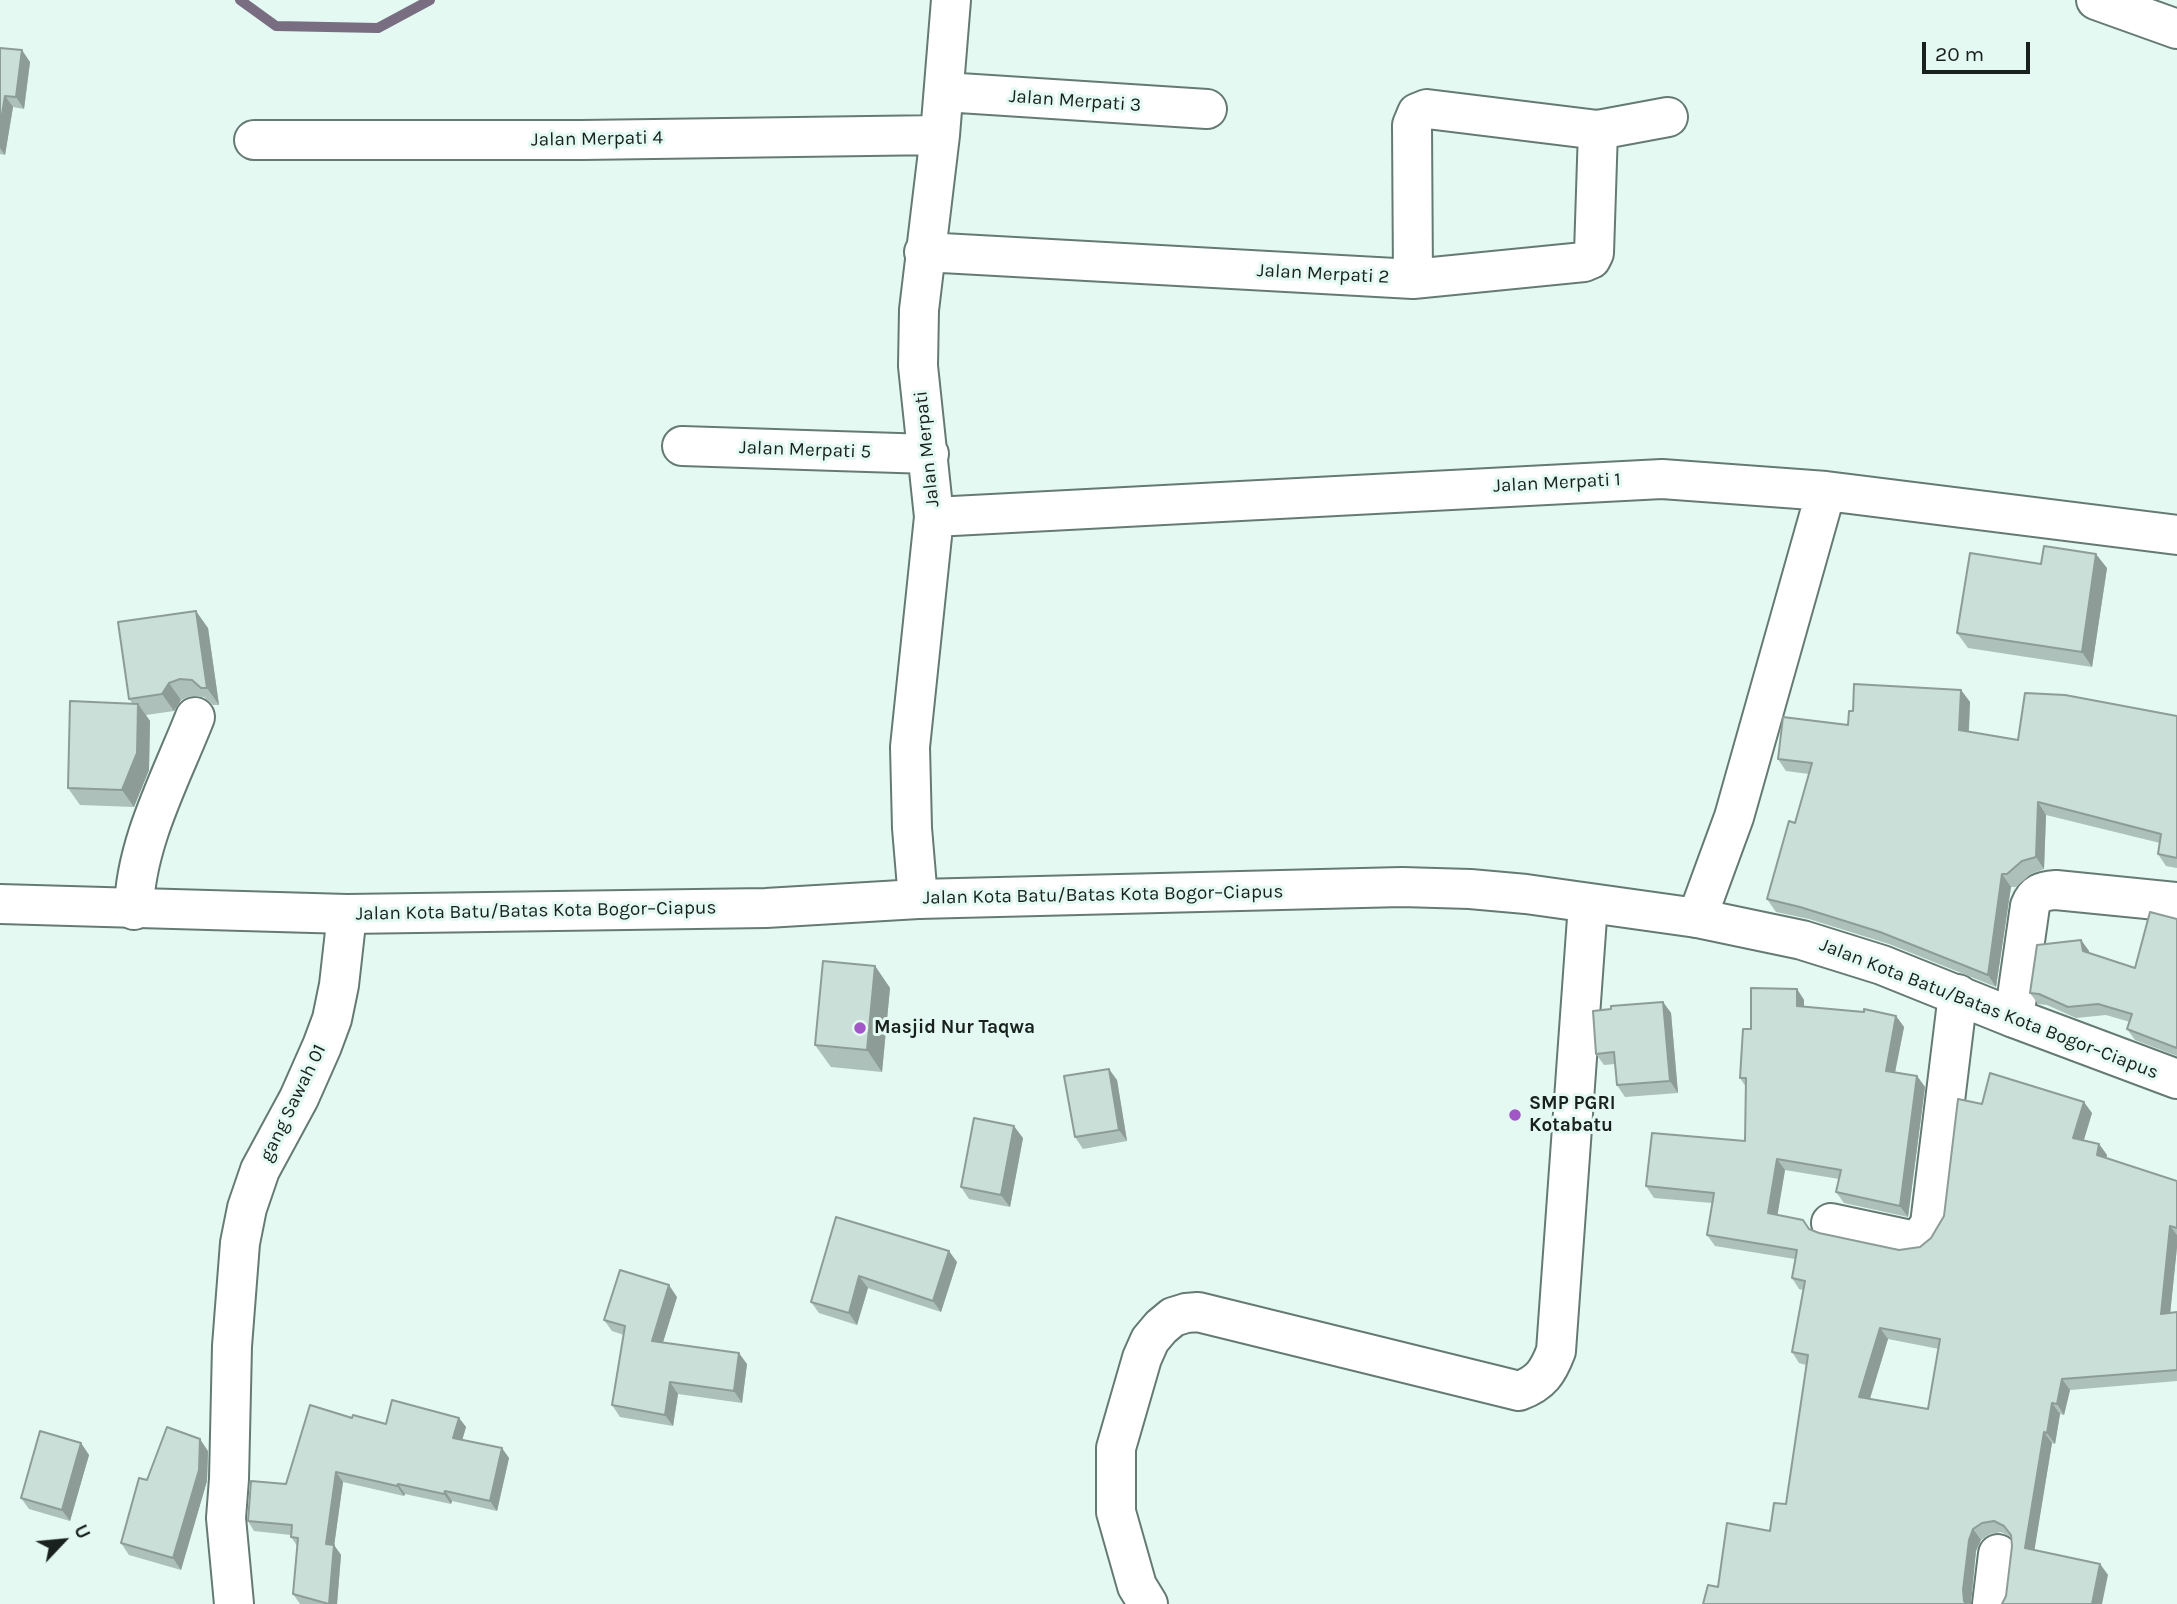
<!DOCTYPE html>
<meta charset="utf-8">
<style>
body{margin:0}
#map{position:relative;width:2177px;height:1604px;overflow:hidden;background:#e3f9f2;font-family:Karla,sans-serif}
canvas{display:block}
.north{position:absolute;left:28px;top:1506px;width:70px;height:70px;-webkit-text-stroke:5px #e3f9f2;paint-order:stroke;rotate:64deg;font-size:19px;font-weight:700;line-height:28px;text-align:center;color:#19211e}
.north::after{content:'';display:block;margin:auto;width:24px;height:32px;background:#19211e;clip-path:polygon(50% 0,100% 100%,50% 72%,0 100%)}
.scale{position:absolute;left:1922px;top:42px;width:108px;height:32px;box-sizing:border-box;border:4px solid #19211e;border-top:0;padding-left:9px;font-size:21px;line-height:24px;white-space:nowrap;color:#19211e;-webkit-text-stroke:5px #e3f9f2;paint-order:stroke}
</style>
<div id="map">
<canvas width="2177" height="1604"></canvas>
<div class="north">U</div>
<div class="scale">20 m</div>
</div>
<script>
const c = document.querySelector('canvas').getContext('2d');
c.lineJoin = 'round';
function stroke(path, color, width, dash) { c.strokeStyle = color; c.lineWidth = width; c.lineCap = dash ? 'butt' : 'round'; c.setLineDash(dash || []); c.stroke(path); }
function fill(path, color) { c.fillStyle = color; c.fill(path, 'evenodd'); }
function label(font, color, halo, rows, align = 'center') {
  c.font = font + ' Karla,sans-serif'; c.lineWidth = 6; c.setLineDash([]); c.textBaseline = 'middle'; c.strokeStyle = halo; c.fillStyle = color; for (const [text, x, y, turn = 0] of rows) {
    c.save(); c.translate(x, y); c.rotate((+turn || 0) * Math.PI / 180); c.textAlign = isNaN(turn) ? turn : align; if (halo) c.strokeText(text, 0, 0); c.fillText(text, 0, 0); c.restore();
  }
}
stroke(new Path2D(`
 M240,0L276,26L378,28L430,0`), '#786d81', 10);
const minor = new Path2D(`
 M2096,0L2177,29
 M944,92L1207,109
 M254,140H582L940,135
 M924,252L1413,279L1584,262L1591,259L1594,253L1598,130
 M1413,279L1412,125L1417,113L1427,109L1598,130L1668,117
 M682,446L929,454
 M934,517L1662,479L1826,491L2177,535
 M918,899L912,828L910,747L934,517L918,366L919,310L940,135L951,0
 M134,910C135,844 171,778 195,717
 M1697,918L1734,817L1826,491
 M2014,1018L2030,906C2035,893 2042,891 2056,890L2177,902
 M1831,1223L1911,1240L1921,1237L1930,1224L1958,994
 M234,1604L226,1518L229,1479L232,1346L240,1243L247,1208L260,1170L299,1098L322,1046L332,1019L339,985L347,914
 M1148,1604L1137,1586L1116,1512V1448L1142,1358L1150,1340L1161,1327L1173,1317L1186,1313L1198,1312L1519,1391C1541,1383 1548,1372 1556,1351L1588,904
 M1992,1604L1998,1554`);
const major = new Path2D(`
 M0,904L347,914L766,908L918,899L1402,887L1470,889L1526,894L1697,918L1802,940L1882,965L2014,1018L2177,1079`);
stroke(minor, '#667a74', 42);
stroke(major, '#667a74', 42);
stroke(minor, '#fff', 38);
stroke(major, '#fff', 38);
fill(new Path2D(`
 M0,48L30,62L24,109L13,107L5,155L0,154Z
 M2107,568L2092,667L1968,648L1957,633Z
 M208,628L219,705H213L204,697L191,696L181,700L174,711L146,715L150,721L149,770L134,807L80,805L68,788L133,704L129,699Z
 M1961,690L1970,702L1969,732L2018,740L2177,716V868L2166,866L2158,854L2160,843L2046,815L2044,869L2031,874L2016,887H2011L1996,987L1889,944L1809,919L1776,912L1767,899L1795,823L1809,774L1786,771L1778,759L1848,725L1853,711Z
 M2177,919V1056L2135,1040L2127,1029L2130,1022L2106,1015L2076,1018L2047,1005L2038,1004L2030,993L2081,940L2089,951V954L2135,968Z
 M875,966L890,988L882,1072L831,1067L815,1045Z
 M1797,989L1804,1000V1007L1896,1016L1904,1027L1895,1073L1917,1076L1925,1087L1908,1217L1844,1203L1836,1192L1839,1179L1785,1170L1777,1215L1819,1233L1899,1250L1920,1247L1931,1238L1944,1216L1982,1104L2092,1113L2084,1140L2099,1144L2107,1155L2106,1158L2177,1181V1247L2170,1313L2177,1312V1381L2070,1390L2064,1415L2060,1414L2055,1444L2052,1443L2034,1550L2100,1564L2108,1575L2006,1596L2012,1546L2011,1537L2001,1532L1990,1534L1981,1540L1976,1551L1970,1601L1718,1587L1770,1531L1786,1504L1806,1365L1799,1363L1792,1352L1803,1290L1799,1289L1792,1278L1795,1259L1715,1246L1707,1235L1712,1203L1654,1198L1646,1186L1745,1141L1746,1087L1740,1078L1751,1029ZM1888,1339L1939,1349L1928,1409L1870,1399Z
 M1663,1002L1671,1013L1678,1093L1625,1097L1617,1085L1615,1064L1604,1065L1596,1054L1611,1009Z
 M1117,1080L1127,1141L1083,1149L1075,1137Z
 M1023,1138L1010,1207L969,1199L961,1187Z
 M836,1217L957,1262L941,1312L868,1288L857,1325L819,1313L811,1302Z
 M677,1297L663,1342L747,1364L742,1403L678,1394L673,1426L620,1417L612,1405L624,1335L612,1331L604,1320Z
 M352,1418L386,1424L459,1418L466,1427L462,1440L509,1458L497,1511L452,1501L451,1504L405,1494L404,1496L343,1482L334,1545L341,1555L337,1604H300L293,1594L298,1547L291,1537V1535L254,1531L248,1521Z
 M81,1443L89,1455L70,1521L29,1509L21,1498Z
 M208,1451L207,1481L181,1570L129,1555L121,1543L147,1480Z`), '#adc0ba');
fill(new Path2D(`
 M22,50L30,62L24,109L16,97Z
 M5,96L13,107L5,155L0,148V126Z
 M2096,554L2107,568L2092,667L2082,652Z
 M196,611L208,628L219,705L207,688Z
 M169,683L181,700L174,711L162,694Z
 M1961,690L1970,702L1968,743L1959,730Z
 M138,704L150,721L149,770L134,807L122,790Z
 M2038,802L2046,815L2044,869L2036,857Z
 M2002,874L2011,887L1996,987L1988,975Z
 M2081,940L2089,951L2090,962L2083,951Z
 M875,966L890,988L882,1072L867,1050Z
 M1797,989L1804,1000V1017L1797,1006Z
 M1663,1002L1671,1013L1678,1093L1670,1081Z
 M1896,1016L1904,1027L1893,1082L1886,1071Z
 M1109,1069L1117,1080L1127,1141L1119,1130Z
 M1917,1076L1925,1087L1908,1217L1900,1206Z
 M2084,1102L2092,1113L2081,1149L2073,1138Z
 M1014,1126L1023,1138L1010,1207L1001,1195Z
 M2099,1144L2107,1155L2105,1166L2097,1155Z
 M1777,1159L1785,1170L1776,1224L1768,1213Z
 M2170,1226L2177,1235V1247L2169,1325L2161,1314Z
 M949,1251L957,1262L941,1312L933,1301Z
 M859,1276L868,1288L857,1325L849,1313Z
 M669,1285L677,1297L660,1352L652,1341Z
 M1880,1328L1888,1339L1867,1408L1859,1397Z
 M739,1353L747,1364L742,1403L734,1391Z
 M2062,1379L2070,1390L2064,1415L2057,1404Z
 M670,1382L678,1394L673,1426L665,1415Z
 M2052,1403L2060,1414L2055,1444L2047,1433Z
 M459,1418L466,1427L460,1448L453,1438Z
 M2044,1432L2052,1443L2033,1559L2025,1548Z
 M200,1439L208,1451L207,1481L181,1570L173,1558Z
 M81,1443L89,1455L70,1521L62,1510Z
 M502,1448L509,1458L497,1511L490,1501Z
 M336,1472L343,1482L333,1554L326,1544Z
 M398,1484L405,1494L404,1496L397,1486Z
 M445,1491L452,1501L451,1504L444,1494Z
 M1973,1529L1981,1540L1976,1551L1971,1604H1966L1964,1601L1963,1590L1969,1540Z
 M334,1545L341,1555L337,1604H329Z
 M2100,1564L2108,1575L2102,1604H2092Z`), '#8d9c97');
const building = new Path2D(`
 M0,48L22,50L16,97L5,96L0,126Z
 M2044,546L2096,554L2082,652L1957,633L1970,553L2041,564Z
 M196,611L207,688H201L192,680L180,679L169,683L162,694L129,699L118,622Z
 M1854,684L1961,690L1959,730L2018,740L2025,693L2065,695L2177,716V858L2158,854L2161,834L2038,802L2036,857L2022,861L2007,874H2002L1988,975L1880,932L1800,907L1767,899L1789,821L1795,823L1812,763L1778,759L1783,717L1848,725L1849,711H1853Z
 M70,701L138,704L137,753L122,790L68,788Z
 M2150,912L2177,919V1048L2127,1029L2132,1014L2098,1004L2068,1007L2039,994L2030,993L2037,945L2081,940L2083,951L2135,968Z
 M823,961L875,966L867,1050L815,1045Z
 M1751,988L1797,989V1006L1864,1012V1009L1896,1016L1886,1071L1917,1076L1900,1206L1836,1192L1841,1170L1777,1159L1768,1213L1803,1220L1809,1229L1819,1233L1899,1250L1920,1247L1931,1238L1944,1216L1958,1099L1982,1104L1990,1073L2084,1102L2073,1138L2099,1144L2097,1155L2177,1181V1228L2170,1226L2161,1314L2177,1312V1370L2062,1379L2057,1404L2052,1403L2047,1433L2044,1432L2025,1548L2100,1564L2092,1604H2002L2006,1596L2012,1546L2011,1535L2004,1526L1994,1521L1982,1523L1973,1529L1969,1540L1963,1590L1964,1601L1966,1604H1703L1708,1585L1718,1587L1727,1523L1770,1531L1774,1503L1786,1504L1808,1355L1792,1352L1805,1281L1792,1278L1797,1250L1707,1235L1714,1193L1646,1186L1652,1133L1745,1141L1746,1078H1740L1743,1029H1751ZM1880,1328L1940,1339L1928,1409L1859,1397Z
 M1663,1002L1670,1081L1617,1085L1614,1052L1596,1054L1593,1011L1611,1009V1006Z
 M1109,1069L1119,1130L1075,1137L1064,1076Z
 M974,1118L1014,1126L1001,1195L961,1187Z
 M836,1217L949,1251L933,1301L859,1276L849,1313L811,1302Z
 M620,1270L669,1285L652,1341L739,1353L734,1391L670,1382L665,1415L612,1405L625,1326L604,1320Z
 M392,1400L459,1418L453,1438L502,1448L490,1501L445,1491L444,1494L398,1484L397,1486L336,1472L326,1544L334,1545L329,1604L293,1594L298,1538L291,1537L292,1525L248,1521L251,1481L286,1484L310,1405L352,1418L353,1415L386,1424Z
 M167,1427L200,1439L199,1470L173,1558L121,1543L139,1478L147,1480Z
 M40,1431L81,1443L62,1510L21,1498Z`);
fill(building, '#c9dfd8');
stroke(building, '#8d9c97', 2);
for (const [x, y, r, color] of [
 [860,1028,7,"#a256c7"],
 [1515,1115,7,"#a256c7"]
]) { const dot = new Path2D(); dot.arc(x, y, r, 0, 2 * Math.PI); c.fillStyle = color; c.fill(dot); stroke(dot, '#e3f9f2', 2.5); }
label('19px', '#19211e', '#e3f9f2', [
 ["Jalan Merpati 3",1075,101,4],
 ["Jalan Merpati 4",597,139,-1],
 ["Jalan Merpati 2",1323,274,3],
 ["Jalan Merpati",927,449,-96],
 ["Jalan Merpati 5",805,450,2],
 ["Jalan Merpati 1",1557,483,-3],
 ["Jalan Kota Batu/Batas Kota Bogor–Ciapus",1103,895,-1],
 ["Jalan Kota Batu/Batas Kota Bogor–Ciapus",536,911,-1],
 ["Jalan Kota Batu/Batas Kota Bogor–Ciapus",1989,1009,21],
 ["gang Sawah 01",293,1103,-64]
]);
label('bold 19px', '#19211e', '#e3f9f2', [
 ["Masjid Nur Taqwa",874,1028],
 ["SMP PGRI",1529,1104],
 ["Kotabatu",1529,1126]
], 'left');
</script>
